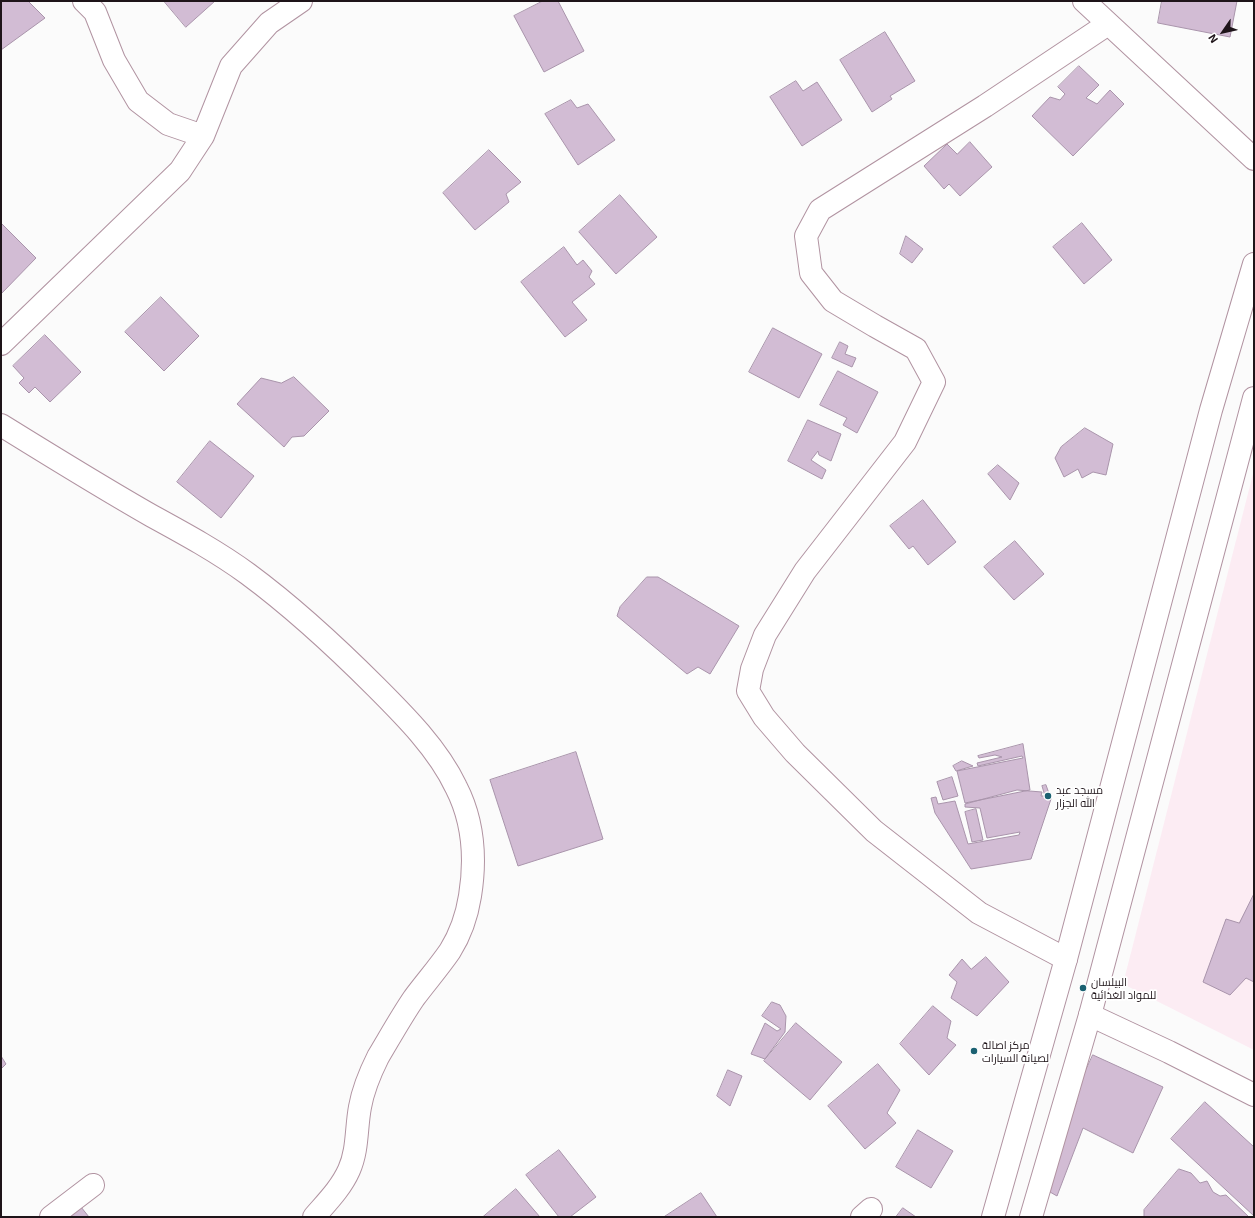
<!DOCTYPE html>
<meta charset="utf-8">
<style>
body{margin:0}
#map{position:relative;width:1255px;height:1218px;overflow:hidden;background:#fbfbfb;font-family:"Exo 2",sans-serif}
canvas{display:block}
.frame{position:absolute;inset:0;border:2px solid #1e1419;pointer-events:none}
.north{position:absolute;left:1203px;top:12px;width:40px;height:40px;-webkit-text-stroke:3px #fff;paint-order:stroke;rotate:236deg;font-size:11px;font-weight:700;line-height:16px;text-align:center;color:#1e1419}
.north::after{content:'';display:block;margin:auto;width:14px;height:18px;background:#1e1419;clip-path:polygon(50% 0,100% 100%,50% 72%,0 100%)}
</style>
<div id="map">
<canvas width="1255" height="1218"></canvas>
<div class="frame"></div>
<div class="north">N</div>
</div>
<script>
const c = document.querySelector('canvas').getContext('2d');
c.lineJoin = 'round';
function fill(path, color) { c.fillStyle = color; c.fill(path, 'evenodd'); }
function stroke(path, color, width, dash) { c.strokeStyle = color; c.lineWidth = width; c.lineCap = dash ? 'butt' : 'round'; c.setLineDash(dash || []); c.stroke(path); }
function label(font, color, halo, rows, align = 'center') {
  c.font = font + ' "Exo 2",Cairo,sans-serif'; c.lineWidth = 3.5; c.setLineDash([]); c.textBaseline = 'middle'; c.strokeStyle = halo; c.fillStyle = color; for (const [text, x, y, turn = 0] of rows) {
    c.save(); c.translate(x, y); c.rotate((+turn || 0) * Math.PI / 180); c.textAlign = isNaN(turn) ? turn : align; if (halo) c.strokeText(text, 0, 0); c.fillText(text, 0, 0); c.restore();
  }
}
fill(new Path2D(`
 M1254,470V1050L1123,984Z`), '#fcecf3');
const building = new Path2D(`
 M1,1H28L45,18L1,50Z
 M164,1H215L186,27Z
 M543,1H558L584,51L544,72L514,16Z
 M1162,1H1237L1230,37L1158,23Z
 M885,32L915,81L890,96L892,99L872,112L840,60Z
 M1079,66L1099,85L1086,98L1097,104L1110,90L1124,104L1073,156L1032,116L1050,97L1060,100L1065,94L1058,87Z
 M796,81L803,91L817,82L842,120L802,146L770,97Z
 M571,100L577,108L588,104L615,140L578,165L545,114Z
 M970,142L992,167L960,196L949,184L944,189L924,166L947,144L957,154Z
 M489,150L521,182L506,194L509,202L475,230L443,193Z
 M620,195L657,237L616,274L579,232Z
 M1,223L36,258L1,294Z
 M1082,223L1112,260L1084,284L1053,247Z
 M906,236L923,249L912,263L900,254Z
 M564,247L577,265L583,260L592,271L589,277L595,284L572,302L587,320L565,337L521,282Z
 M161,297L199,336L164,371L125,332Z
 M773,328L822,354L799,398L749,372Z
 M45,335L81,372L50,402L35,387L29,393L19,383L24,378L13,366Z
 M840,342L848,346L845,354L856,358L852,367L832,358Z
 M838,371L878,392L857,433L843,425L847,418L820,405Z
 M294,377L329,411L304,436L292,437L284,447L237,404L261,378L281,383Z
 M808,420L841,434L831,461L819,455L818,451L811,460L826,470L822,479L788,461Z
 M1085,428L1113,444L1106,475L1093,472L1082,478L1078,469L1064,477L1055,458L1061,447Z
 M210,441L254,476L221,518L177,482Z
 M998,465L1019,483L1010,500L988,474Z
 M923,500L956,542L928,565L913,546L909,549L890,526Z
 M1015,541L1044,574L1014,600L984,567Z
 M647,577H658L739,626L710,674L698,667L687,674L617,616L620,607Z
 M1023,744L1030,790L965,803L957,771L1023,758L1022,756L978,766L977,763L1002,757L995,755L979,758L978,756Z
 M576,752L603,839L518,866L490,780Z
 M962,761L973,766L956,771L953,766Z
 M952,777L958,796L943,800L937,782Z
 M1046,785L1051,799L1031,859L971,869L935,813L931,798L936,797L938,804L955,801L968,844L1019,835L1020,832L987,838L980,808L965,807V804L1017,790L1042,792L1041,796H1045L1042,786Z
 M976,809L983,840L972,842L965,812Z
 M1254,894V982L1246,978L1230,995L1203,982L1226,919L1239,923Z
 M986,957L1009,982L977,1016L951,998L957,982L949,975L962,959L971,969Z
 M772,1002L780,1005L786,1016L785,1032L765,1059L751,1054L765,1023L777,1031L781,1029L762,1016Z
 M933,1006L951,1021L947,1038L956,1045L929,1075L900,1044Z
 M796,1023L842,1062L810,1100L764,1061Z
 M1093,1055L1163,1087L1133,1153L1083,1128L1057,1196L1043,1188L1077,1101L1074,1097Z
 M1,1056L6,1064L1,1069Z
 M878,1064L900,1090L887,1113L896,1123L865,1149L828,1106Z
 M728,1070L742,1076L730,1106L717,1096Z
 M1205,1102L1254,1147V1216L1171,1139Z
 M918,1130L953,1151L931,1188L896,1167Z
 M559,1150L596,1197L570,1217H559L526,1175Z
 M1179,1169L1191,1173L1200,1183L1207,1181L1213,1192L1220,1196L1226,1195L1249,1217H1144V1210Z
 M516,1189L540,1217H483Z
 M701,1193L717,1217H664Z
 M73,1197L89,1217H49Z
 M903,1208L916,1217H896Z`);
fill(building, '#d2bcd4');
stroke(building, '#a994ab', 1);
const minor = new Path2D(`
 M84,1L95,12L114,60L138,101L168,124L203,136L231,66L269,23L301,1
 M1084,1L1254,159
 M1,344L180,171L203,136
 M1,425C51,456 101,487 152,516C185,534 218,552 248,574C294,608 336,647 376,687C405,716 438,749 456,787C473,820 476,859 470,896C467,915 460,935 450,951C439,967 426,982 414,998C401,1017 390,1037 378,1057C370,1073 363,1090 360,1107C356,1128 358,1150 349,1170C341,1188 327,1202 314,1217
 M1066,959L979,913L874,831L795,753L764,717L748,691L752,669L765,635L805,571L905,442L934,382L916,349L875,326L833,301L811,273L806,236L820,210L985,106L1108,24
 M1090,1015L1169,1052L1254,1095
 M51,1217L93,1185
 M862,1217L871,1209`);
const major = new Path2D(`
 M993,1217L1066,959L1211,410L1254,264
 M1031,1217L1090,1015L1254,398`);
stroke(minor, '#b193a1', 24);
stroke(major, '#b193a1', 24);
stroke(minor, '#fff', 22);
stroke(major, '#fff', 22);
for (const [x, y, r, color] of [
 [1048,796,4,"#1b6172"],
 [1083,988,4,"#1b6172"],
 [974,1051,4,"#1b6172"]
]) { const dot = new Path2D(); dot.arc(x, y, r, 0, 2 * Math.PI); c.fillStyle = color; c.fill(dot); stroke(dot, '#fff', 1.5); }
label('11px', '#1e1419', '#fff', [
 ["مسجد عبد",1056,790],
 ["الله الجزار",1056,803],
 ["البيلسان",1091,982],
 ["للمواد الغذائية",1091,995],
 ["مركز اصالة",982,1045],
 ["لصيانة السيارات",982,1058]
], 'left');
</script>
